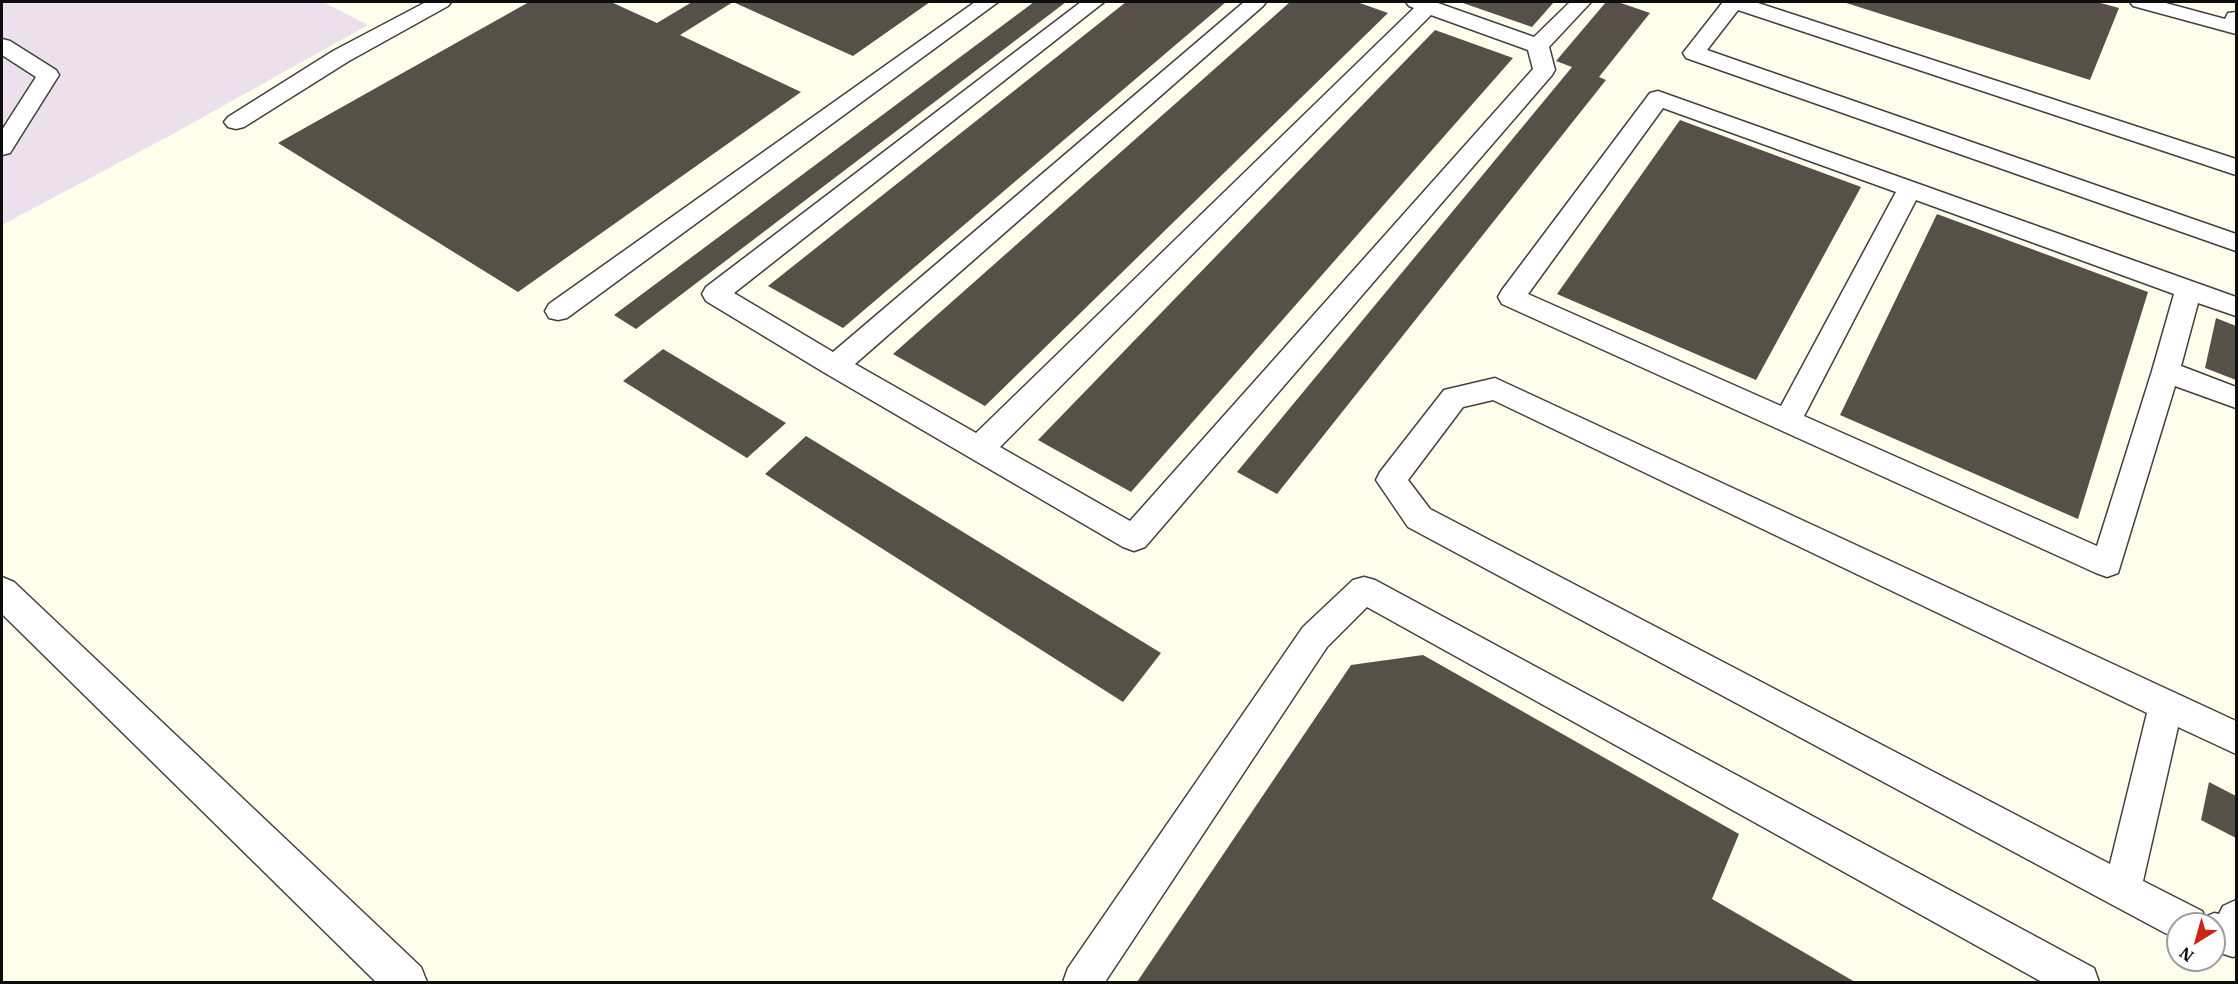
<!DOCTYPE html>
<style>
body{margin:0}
#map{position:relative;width:2238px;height:984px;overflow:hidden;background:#fffeed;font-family:"IBM Plex Serif",serif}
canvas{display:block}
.frame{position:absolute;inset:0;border:3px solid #0d0d0d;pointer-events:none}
.north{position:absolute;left:2166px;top:912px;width:60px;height:60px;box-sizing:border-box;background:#fff;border:2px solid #9e9e9e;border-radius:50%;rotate:217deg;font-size:16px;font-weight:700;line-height:24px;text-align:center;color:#0d0d0d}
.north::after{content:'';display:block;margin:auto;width:21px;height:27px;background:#cc2516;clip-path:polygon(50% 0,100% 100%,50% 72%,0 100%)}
</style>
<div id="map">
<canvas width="2238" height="984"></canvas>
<div class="frame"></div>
<div class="north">N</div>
</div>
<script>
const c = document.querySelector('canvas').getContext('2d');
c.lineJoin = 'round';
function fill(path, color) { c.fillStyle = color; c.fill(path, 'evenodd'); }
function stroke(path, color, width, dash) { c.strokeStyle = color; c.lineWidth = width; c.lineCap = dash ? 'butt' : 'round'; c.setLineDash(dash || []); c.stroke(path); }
fill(new Path2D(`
 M2,2H323L368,25L171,135L2,225Z`), '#ede0ed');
fill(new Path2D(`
 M529,2H611L657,23L692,2H930L853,56L733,2L680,35L801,92L518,292L278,143Z
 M1034,2H1066L636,329L614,315Z
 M1126,2H1226L843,328L768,286Z
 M1290,2H1357L1388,13L985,406L893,354Z
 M1460,2H1554L1532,27Z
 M1606,2H1618L1650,13L1599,77L1606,80L1277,494L1237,472L1572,67L1556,61Z
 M1843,2H2097L2119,8L2090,80Z
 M1435,30L1513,58L1131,492L1038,440Z
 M1680,120L1861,187L1756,380L1557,294Z
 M1937,214L2148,292L2078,519L1840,415Z
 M2216,318L2236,326V380L2205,368Z
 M663,349L786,423L747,458L623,381Z
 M806,436L1161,653L1123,702L765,474Z
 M1423,655L1739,834L1712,899L1855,982H1137L1351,665Z
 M2209,782L2236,796V838L2201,820Z`), '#575048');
const lane = new Path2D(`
 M426,2H451L448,6L349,61L244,127L236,129L228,127L224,122L228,117L333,51Z
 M975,2H998L567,318L558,320L549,318L545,311L549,304Z
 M1081,2H1104L734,293L833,352L1244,2H1266L1263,6L855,364L976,433L1414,8L1409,6L1406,2H1435L1534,37L1570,2H1591L1549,47L1555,70L1552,75L1145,547L1134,551L1123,547L825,373L706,301L702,294L706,287ZM1431,15L1528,50L1533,69L1130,521L1000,447Z
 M1723,2H1755L2236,159V175L1738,10L1707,50L2236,234V251L1686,58L1683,53Z
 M2130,2H2162L2225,19L2228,13L2236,12V34L2133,6Z
 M2,39L10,41L56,70L59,75L10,153L2,155V130L36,77L2,55Z
 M1658,91L2236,297V316L2198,303L2181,366L2236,387V408L2175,386L2118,573L2107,577L2096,573L1502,304L1498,297L1502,290L1650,93ZM1663,108L1896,192L1781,406L1528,294ZM1916,200L2174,294L2152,371L2097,546L1804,416Z
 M1495,378L2236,721V754L2178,727L2143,881L2202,911L2205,917L2214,913L2219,914L2223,906L2236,900V956L2233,957L2214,951V924H2178V939L2165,933L1408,527L1376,480L1380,472L1444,390ZM1493,400L2147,713L2110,864L1430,509L1408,480L1463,407Z
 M1364,577L1375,580L2094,968L2099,982H2042L1367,607L1327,647L1105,982H1063L1068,968L1303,627L1353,580Z`);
const street = new Path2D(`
 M2,577L14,582L421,967L427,982H376L2,614Z`);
stroke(lane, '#404040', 3);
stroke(street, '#404040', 3);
fill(lane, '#fff');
fill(street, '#fff');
</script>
